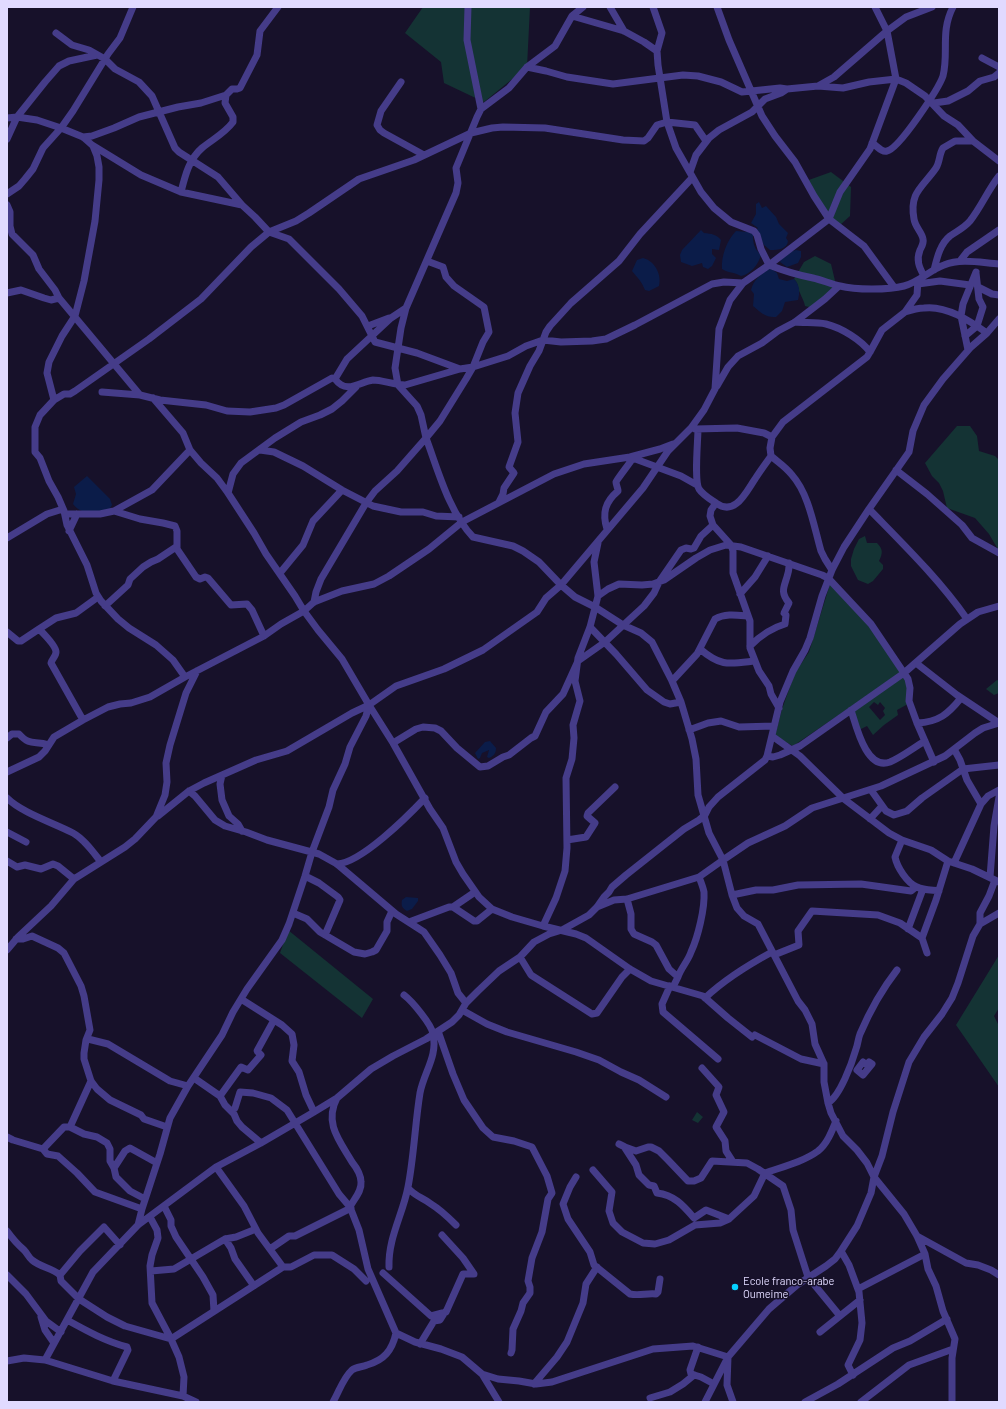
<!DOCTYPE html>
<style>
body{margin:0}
#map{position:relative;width:1006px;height:1409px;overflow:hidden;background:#17112a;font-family:Barlow,sans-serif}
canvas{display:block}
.frame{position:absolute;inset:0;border:8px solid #e1daff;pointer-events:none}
</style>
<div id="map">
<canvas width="1006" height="1409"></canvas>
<div class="frame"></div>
</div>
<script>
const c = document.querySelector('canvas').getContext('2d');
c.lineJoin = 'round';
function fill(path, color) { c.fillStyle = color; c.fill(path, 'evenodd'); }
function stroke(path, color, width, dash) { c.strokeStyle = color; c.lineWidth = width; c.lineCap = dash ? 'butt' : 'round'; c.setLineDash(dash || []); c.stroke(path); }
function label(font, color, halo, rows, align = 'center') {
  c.font = font + ' Barlow,sans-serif'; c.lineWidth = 3; c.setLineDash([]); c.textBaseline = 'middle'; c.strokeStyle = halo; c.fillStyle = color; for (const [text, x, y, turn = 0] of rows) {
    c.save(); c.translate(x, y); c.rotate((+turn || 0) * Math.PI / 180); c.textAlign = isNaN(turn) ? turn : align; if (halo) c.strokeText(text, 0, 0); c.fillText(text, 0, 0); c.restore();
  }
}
fill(new Path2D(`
 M423,7H530L527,67L484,102L444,83L441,62L405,33Z
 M831,172L851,187L850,216L839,226L829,217L806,181Z
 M815,256L831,264L836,285L813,308L805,306C804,301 802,298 800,293C797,287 799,284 794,279L804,262Z
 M957,426H970L977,436L979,451L995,456L999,460V551L989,534L975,518L947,508L943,491L939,483L932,476L925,463Z
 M865,536L867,543H877C883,549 883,553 879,561L883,565V569L873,581L868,584L858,580L851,566V559L854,549L859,539Z
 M830,584L868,625L902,672L793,746L775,736L782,709L795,673L809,652Z
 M903,675L908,687V704L897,710L898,715L884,725L873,735L867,726L859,730L851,711ZM874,702L878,705L880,702L885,708L883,711L885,715L880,720L869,707Z
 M997,680L999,681V693L994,695L986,689Z
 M288,930L373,999L362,1018L280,953Z
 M999,955V1008L994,1016L999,1026V1087L956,1025Z
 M697,1112L703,1117L698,1123L692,1120Z`), '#143334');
fill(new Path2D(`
 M759,202L762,208L766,206L776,217L779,224L788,233L786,238L788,241C787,249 779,250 770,250L764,245L756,230L758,228L751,223L756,214V204Z
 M701,230L704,233C712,234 716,234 721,240L719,250L712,249V254L716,258L712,266L708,269L703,267L702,263L692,266L681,262L680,255L682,250Z
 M736,231L748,232L753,234C753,244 754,248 761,255C758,265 751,274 741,276C734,272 728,273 722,269C721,256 727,240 736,231Z
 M796,250L801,251V257L798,263L787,267L780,262C782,255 790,252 796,250Z
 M643,258C655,261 662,275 659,286L649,291L645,290C642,282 637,277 632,271L637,260Z
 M770,268L777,273L779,279L787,281L794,279C800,285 800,292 798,300L785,302L782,311L776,317C766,318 760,312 753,306L754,294L751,290C753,280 762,273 770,268Z
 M87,476L110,499L112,505L109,510C95,511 83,517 73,504L76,494L74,487Z
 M490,741L496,748C496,753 494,756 489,758L487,757L489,750L482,753L480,758L478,759L475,753L485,742Z
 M406,897L418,898V901L412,909L407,911C402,908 401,906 402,900Z`), '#0b1c49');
stroke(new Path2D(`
 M468,7L467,40L481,109
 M610,7L624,31
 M653,7L662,33L657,51L658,65L667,122L695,125L706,141
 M875,7L887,31L896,79L870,149L840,192L829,219L864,246L894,287
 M572,16L624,31L644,42L657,51
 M56,33L72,45L89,50L105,59L115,69L139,82L152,96L175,148L179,152L218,177L242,205
 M982,58L999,67
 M527,67L546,71L567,77L613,84L683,75L698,76L721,82L742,92L780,88L787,89
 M401,82L381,111L377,125L380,130L384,133L424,155
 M818,86L843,88L869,82L896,79L906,83L925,96L944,116L958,125L973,141L999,161
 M934,103L948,101L968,91L980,81L994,77L999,73
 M7,118L17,117L37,120L61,128L83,137L92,145L141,175L181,192L242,205L255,217L269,232L289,239L339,289L362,316L375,342L417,353L460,369
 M83,137L92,136L114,128L139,117L178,107L201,103L226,95
 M7,139L17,117L45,82L59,66L69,61L97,55
 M872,143C876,145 882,153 887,151C899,149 939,88 943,76C949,52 940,32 953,7
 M690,172L696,155L709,138L719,130L752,112L765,99L781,93L787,89L818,86L834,77L887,31L906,17L932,7
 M181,192C185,176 189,159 202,148C213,139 225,133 233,122V117L225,103L226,95L232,89H237L240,88L257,55L260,31L278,7
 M7,194L19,186L25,179L33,169L43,148L61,128L73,111L108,54L120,38L133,7
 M7,205L10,212V226L12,234L33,255L39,269L55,290L59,298L140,395
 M427,261L443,267L446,277L454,286L484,307L489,332L483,342L473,367L466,379L440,421L426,438C438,470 449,512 473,537L513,546L523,551L539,562L561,585L575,597L595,607L623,625L641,633L652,642L672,681L681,702L692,739L696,759L698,795L709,833L723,860L748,843L785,826L812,808L881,786L945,756L975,733L983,728L999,723
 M960,261L967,252L999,230
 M934,270C937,258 940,244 950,236C957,231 964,228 970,221C981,207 988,190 999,176
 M924,276C919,267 916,260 920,250C922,246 924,243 923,239C922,232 915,227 914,219C909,192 923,187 936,168C940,162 939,154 943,148L955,141H973
 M918,284L940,281L970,285
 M978,287L992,294L999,295
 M7,293L21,290L44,298L51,300L59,298
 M905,312C911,310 918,308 924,308C946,305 970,321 987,333
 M795,322C805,323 816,322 826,324C842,328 861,340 870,352
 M368,326L389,318
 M965,336L977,326L983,307L979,299L976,273
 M968,350L961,316L963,304L976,272
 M335,379L347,359L391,318L406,308
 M717,386L728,367L738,356L762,343L778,331L795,322L825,299L839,286
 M102,392L140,395L160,400L206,405L227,411L250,412L276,408L284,405L332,378L335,379C347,395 359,382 373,380C382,380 395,385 405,385L460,369L473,367L508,356L526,346L543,340L561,342L592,341L606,339L635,325L712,284L724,282L743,283
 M153,398L183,433L190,450L201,463L217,478L228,493L254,533L266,554L295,596L304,611L318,630L342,659L369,705L393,743L430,809L443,828L456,862L463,874L479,897L492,909L512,917L543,926L576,934L586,938L630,969L651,981L703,996L728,1018L752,1037
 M54,400L47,373L49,362L62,336L75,316L84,281L95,221L99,180V167L97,156L93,146
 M695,429L737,428L764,433L772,437L783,422L867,357L870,352L882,330L905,312L917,295L918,280
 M698,429C698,440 694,481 699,489C703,495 710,499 716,503L711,510L710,516L713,525L731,545L733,551V573L750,621V648L759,671L769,686L771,694L779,708
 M772,437L770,448L771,456C778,462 786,467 792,475C809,494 814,527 821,551L825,559L832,570
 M260,450L274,452L303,466L342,490L373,506L401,512H423L436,516L459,517
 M630,457L681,476L697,485
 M896,470L927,494L962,525L972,538L999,553
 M228,493L233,474L241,463L275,438L301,422L320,415L332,409L342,401L356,387
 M499,502L503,494L504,488L514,473L509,467L518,442L515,413L518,393L530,366L539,351L546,332L550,326L571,303L619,261L640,234L692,178
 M716,503C735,517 746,492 755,479C760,471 766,463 771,456
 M869,509C903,544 939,579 967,619
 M114,511L140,519L163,523L175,526L177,531V549L196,577L200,579L205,577L208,578L231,605L247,604L252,610L264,636
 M65,514H100L114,511L152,490L190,450
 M607,529C602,513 605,502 618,491C618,488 616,485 616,482C617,479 630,463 633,458
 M69,531L77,514
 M7,538L47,514L63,509
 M280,573L303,545L313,521L342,490
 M740,594L755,577L768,556
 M598,596L608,589L619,584L642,585L653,584L664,580L696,558L710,550L726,545L741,547L822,575L828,578L871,624L904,673L908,679L910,688L909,701L917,723L934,762
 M314,602L316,592L321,579L366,503L375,491L397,471L426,438L421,415L417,406L398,385L395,368L401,328L406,308L456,193L458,183L456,168L477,117L481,109L509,88L527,67L555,46L572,16L583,7
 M105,606L128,585L130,579L143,567L151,562L158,559L176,547
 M590,627L616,654L647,690L664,702L670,704L681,702
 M39,629L56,618L76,613L98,597
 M7,632L18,641H21L39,629C43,633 56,646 56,652C56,656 52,659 51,663L83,720
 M750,646C760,636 771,628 785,624L786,615L784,613L789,603C779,591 785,586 788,573C789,570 789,566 789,563
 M700,649C721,667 729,664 755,661
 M916,663L957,695L999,723
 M185,677L173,660L156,645L129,628L118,619L101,601L96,593L87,565L67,525L64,511L58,497L49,481L40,458L35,452V427L40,415L54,400L64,394H70L75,391L149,339L201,299L251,247L269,232L296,221L309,213L359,179L414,160L471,133L492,128L503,127L545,128L623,140L644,141L648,138L657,125L667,122L676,148L701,192L714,208L731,222L754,231L757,235L761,249L769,265L829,219L814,196L795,162L775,136L762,116L729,40L717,7
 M672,681L697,654L715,619C725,613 737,615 748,616
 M851,710C856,725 866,771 890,762C902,757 913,748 925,741
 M917,723C939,722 948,714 961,698
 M689,730L708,723L721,721L739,727L774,726
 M772,736L800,756L844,799L889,833L902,840L931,850L948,861L972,869L999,882
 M7,738L12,734H19C31,747 34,740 49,745
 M393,743L416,729L423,727L435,728L441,731L457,748L480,767L488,766L503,757L509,755L531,738L535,736L546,712L563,694L578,661L605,642L644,606L654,593L659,582L681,550L686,548L691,549L694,548L701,536L713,525
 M954,749L960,760L967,780L981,804
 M767,756L773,757L780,755L800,746L904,673L960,624L978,612L999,606
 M7,772L39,757L45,751L54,737L83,720L108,707L120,704L131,703L150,697L185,677L264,636L281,624L304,611L314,602L342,591L374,584L389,576L429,549L462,522L554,474L584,464L630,457L660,449L673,444
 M222,775L220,784L222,800L229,816L238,824L242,831
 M871,790L886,811L894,815L907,811L922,798L963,769L999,765
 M189,791L195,796L215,820L225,826L246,832L267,840L319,854L337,864L396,914L424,932L440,955L451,973L458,993L466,1003
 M7,798C22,813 54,823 73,833C84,839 93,852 101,862
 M158,816L189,791L204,783L256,760L287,751L352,713L369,705
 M870,819L882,806
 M7,832L26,842
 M567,840L586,837L595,823L587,816L588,813L615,787
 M902,840L895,857C897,867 907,883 917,887C923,890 932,890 939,891
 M7,861L17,867L25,865L41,869L53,864L58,866L74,879
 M954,863L981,804L988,796L999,790
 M337,864C361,863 408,816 425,798
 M305,876L319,883L338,897L340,900L325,935
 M990,877L994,826L999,797
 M732,895L756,890H773L798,885L861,884L911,891L916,887
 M627,899L631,914V929L634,934L652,942L656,945L669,969L678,977L673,987
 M453,907L475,892
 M597,907L614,900L627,899L699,877L723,860L732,895L737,908L744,916L758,924L798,1001L805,1010L812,1024L815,1044L824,1064V1082L828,1103L831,1113L843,1136L857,1150L867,1163L874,1177L904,1214L917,1236L925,1254L928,1269L936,1286L943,1311L955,1339L952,1358V1402
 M293,913L307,919L320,932L354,952L365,954L372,952L376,950L387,931V922L392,911
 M409,922L449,907H453L474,921H477L492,909
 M980,924V913L989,896L995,880
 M543,926L556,898L565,871L567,848L566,778L572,759L574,738L573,725L580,701L575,681L578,658L590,627L598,596L594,562L598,543
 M908,929L923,889
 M16,939H23L32,936L58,948L64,953L81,986L84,996L90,1030L86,1040L84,1053V1059L91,1081L97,1089L110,1100L141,1115L144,1119L167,1127
 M7,950L18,937L51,906L74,879L125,847L135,839L156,817L165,795L167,782L166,763L170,745L186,693L197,671
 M927,953L922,938L936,900L948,861
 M774,955L799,945L798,931L812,911L878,915L900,923L922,938
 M520,957L531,975L592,1014L597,1013L622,977L630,969
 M678,977C681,968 688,961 691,952C698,937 705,908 704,892C703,887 701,882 699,877
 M670,986L662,1004L663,1012L718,1059
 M705,998C725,979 748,965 772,952
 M241,999L282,1025L292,1034L294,1045L292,1061L299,1072L306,1095L314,1112
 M462,1010L487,1024L507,1032L576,1052L599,1060L621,1072L639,1080L666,1097
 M438,1031L453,1074L464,1100L483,1128L493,1137L514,1141L532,1147L547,1176L552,1193L548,1199L542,1232L532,1258L528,1281L530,1287V1293L523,1303L521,1311L513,1329L512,1350L511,1353
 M755,1035L801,1059L824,1064
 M88,1039L108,1044L170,1081L188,1086
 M863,1062L867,1065L869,1062L872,1064L863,1075L857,1070Z
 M702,1068L719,1087L716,1095L724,1112L716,1127L725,1141L726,1151L733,1162
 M194,1078L220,1096L225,1105L234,1114L237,1121L242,1127L261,1143
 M220,1096L241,1067L248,1070L261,1055L257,1051L274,1020
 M337,1098C324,1123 339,1140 352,1162C356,1167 361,1175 361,1182C362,1191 354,1199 350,1207L359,1230L368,1269L396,1333L415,1342L441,1349L462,1357L482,1374L498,1379L519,1381L536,1384L552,1382L653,1349L693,1346L728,1357L727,1385L733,1402
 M828,1103C840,1096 852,1063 856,1049C858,1044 858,1039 860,1034C869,1013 883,988 897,970
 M235,1108L240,1092L253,1093L271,1098L287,1110L339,1194L350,1207
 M70,1127L91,1081
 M7,1137L13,1140L43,1149L64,1127H70L84,1134L97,1137L107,1143L110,1149V1161L114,1168L116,1177L130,1191L145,1199
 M619,1144L625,1147L636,1151L648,1147H651L659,1151L668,1160L688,1181H694L701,1178L712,1161L747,1163L758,1169L783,1186L791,1210L793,1230L808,1277L840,1316
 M625,1148L636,1165L639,1175L649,1185L654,1186L657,1193C674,1195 683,1205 694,1218L706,1210L729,1219
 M43,1149L47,1154L58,1156L77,1173L95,1192L142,1209
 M216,1167L244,1206L258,1233L283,1267H291L314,1255H332L354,1269L366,1281
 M114,1168L125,1151L130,1148L157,1163
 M593,1170L612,1192L609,1211L613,1223L622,1232L643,1243L655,1244L669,1240L695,1225L720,1223L729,1219L754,1196L765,1173C782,1167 803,1162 818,1151C827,1144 832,1131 836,1121
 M576,1177L570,1187L563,1204L568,1219L590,1252L594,1265L630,1294C639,1296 647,1293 656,1294L658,1292L660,1279
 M408,1188C416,1197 422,1197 431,1204C441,1210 448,1217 456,1225
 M164,1206L171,1220V1226L176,1237L203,1277L213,1295L214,1311
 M150,1217L157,1230L158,1238L152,1255L150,1266L152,1303L171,1339L179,1357L184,1377L183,1396
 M138,1225L142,1209L160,1154L170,1118L188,1086L222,1035L233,1012L247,989L282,940L289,924L305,876L312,852L329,807L333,790L345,764L350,747L366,716L369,705L396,686L444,669L483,650L537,612L546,598L561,585L643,488L668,451L691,428L704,410L715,389L719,329L730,300L743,283L769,265C784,271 798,275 813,278C822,280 831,284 840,286C855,290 889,290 904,286C919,282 930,270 944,265C961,258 982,263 999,264
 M7,1231C12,1238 17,1244 24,1250C27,1253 29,1258 32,1260C40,1267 52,1268 60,1275L61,1281L79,1299L107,1317L125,1326L171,1339L283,1267
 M917,1236L966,1263L978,1265L991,1270L999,1275
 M225,1239L231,1248L235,1259L254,1286
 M270,1249L289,1236H295L351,1208
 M841,1251L849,1265L859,1292L862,1323L860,1340L848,1365L853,1375
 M389,1267C388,1238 403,1214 408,1187C414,1156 415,1124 420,1093C424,1072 438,1056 433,1034C432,1025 412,1001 404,995
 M151,1271L174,1269L225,1239L236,1237L256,1229
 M383,1273L431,1316L446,1312L463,1274H474L463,1258L442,1235
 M7,1275L26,1294L46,1321L61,1332
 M60,1275L80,1251L104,1227L120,1245
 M858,1289L925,1254
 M41,1317L45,1330L54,1343
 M67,1320C87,1331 105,1341 127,1347L128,1350L113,1381
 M820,1332L860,1300
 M420,1344L434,1321L440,1320L445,1312
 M698,1347L690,1370L691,1374L701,1377L714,1384
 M45,1360L93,1272L138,1225L216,1167L261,1143L314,1112L337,1098L371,1069L393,1056L426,1039L452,1022L459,1015L466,1003L478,991L499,971L520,957L534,942L549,934L562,930L589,915L597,907L604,897L609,892L612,887L626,875L684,829L699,820L705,815L709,807L718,797L765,760L767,756L780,702L793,671L805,650L810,638L822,596L832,570L844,547L869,509L909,452L913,431L924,405L943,379L971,347L987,333L999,319
 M7,1361L24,1358L45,1360L113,1381L183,1396L196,1402
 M482,1374L499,1402
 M534,1384L557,1357L567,1342L583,1303L586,1284L597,1267
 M650,1398L670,1392L683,1384L694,1375
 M333,1402C339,1392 343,1378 352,1370C356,1367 362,1367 367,1365C384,1360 392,1351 396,1333
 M705,1402L728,1357L769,1309L797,1285L826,1266L835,1259L841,1251L857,1226L871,1193L874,1177L882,1156L893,1112L909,1062L924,1037L942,1014L952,998L958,983L973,936L980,924L999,913
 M805,1402L838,1384L893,1348L910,1341L947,1319
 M861,1402L909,1365L953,1349`), '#453c89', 7);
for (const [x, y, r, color] of [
 [735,1287,4,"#06d1ff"]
]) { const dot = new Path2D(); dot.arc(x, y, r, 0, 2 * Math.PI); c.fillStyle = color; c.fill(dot); stroke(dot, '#17112a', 1.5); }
label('11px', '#e1daff', '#17112a', [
 ["Ecole franco-arabe",743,1281],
 ["Oumeime",743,1294]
], 'left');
</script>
